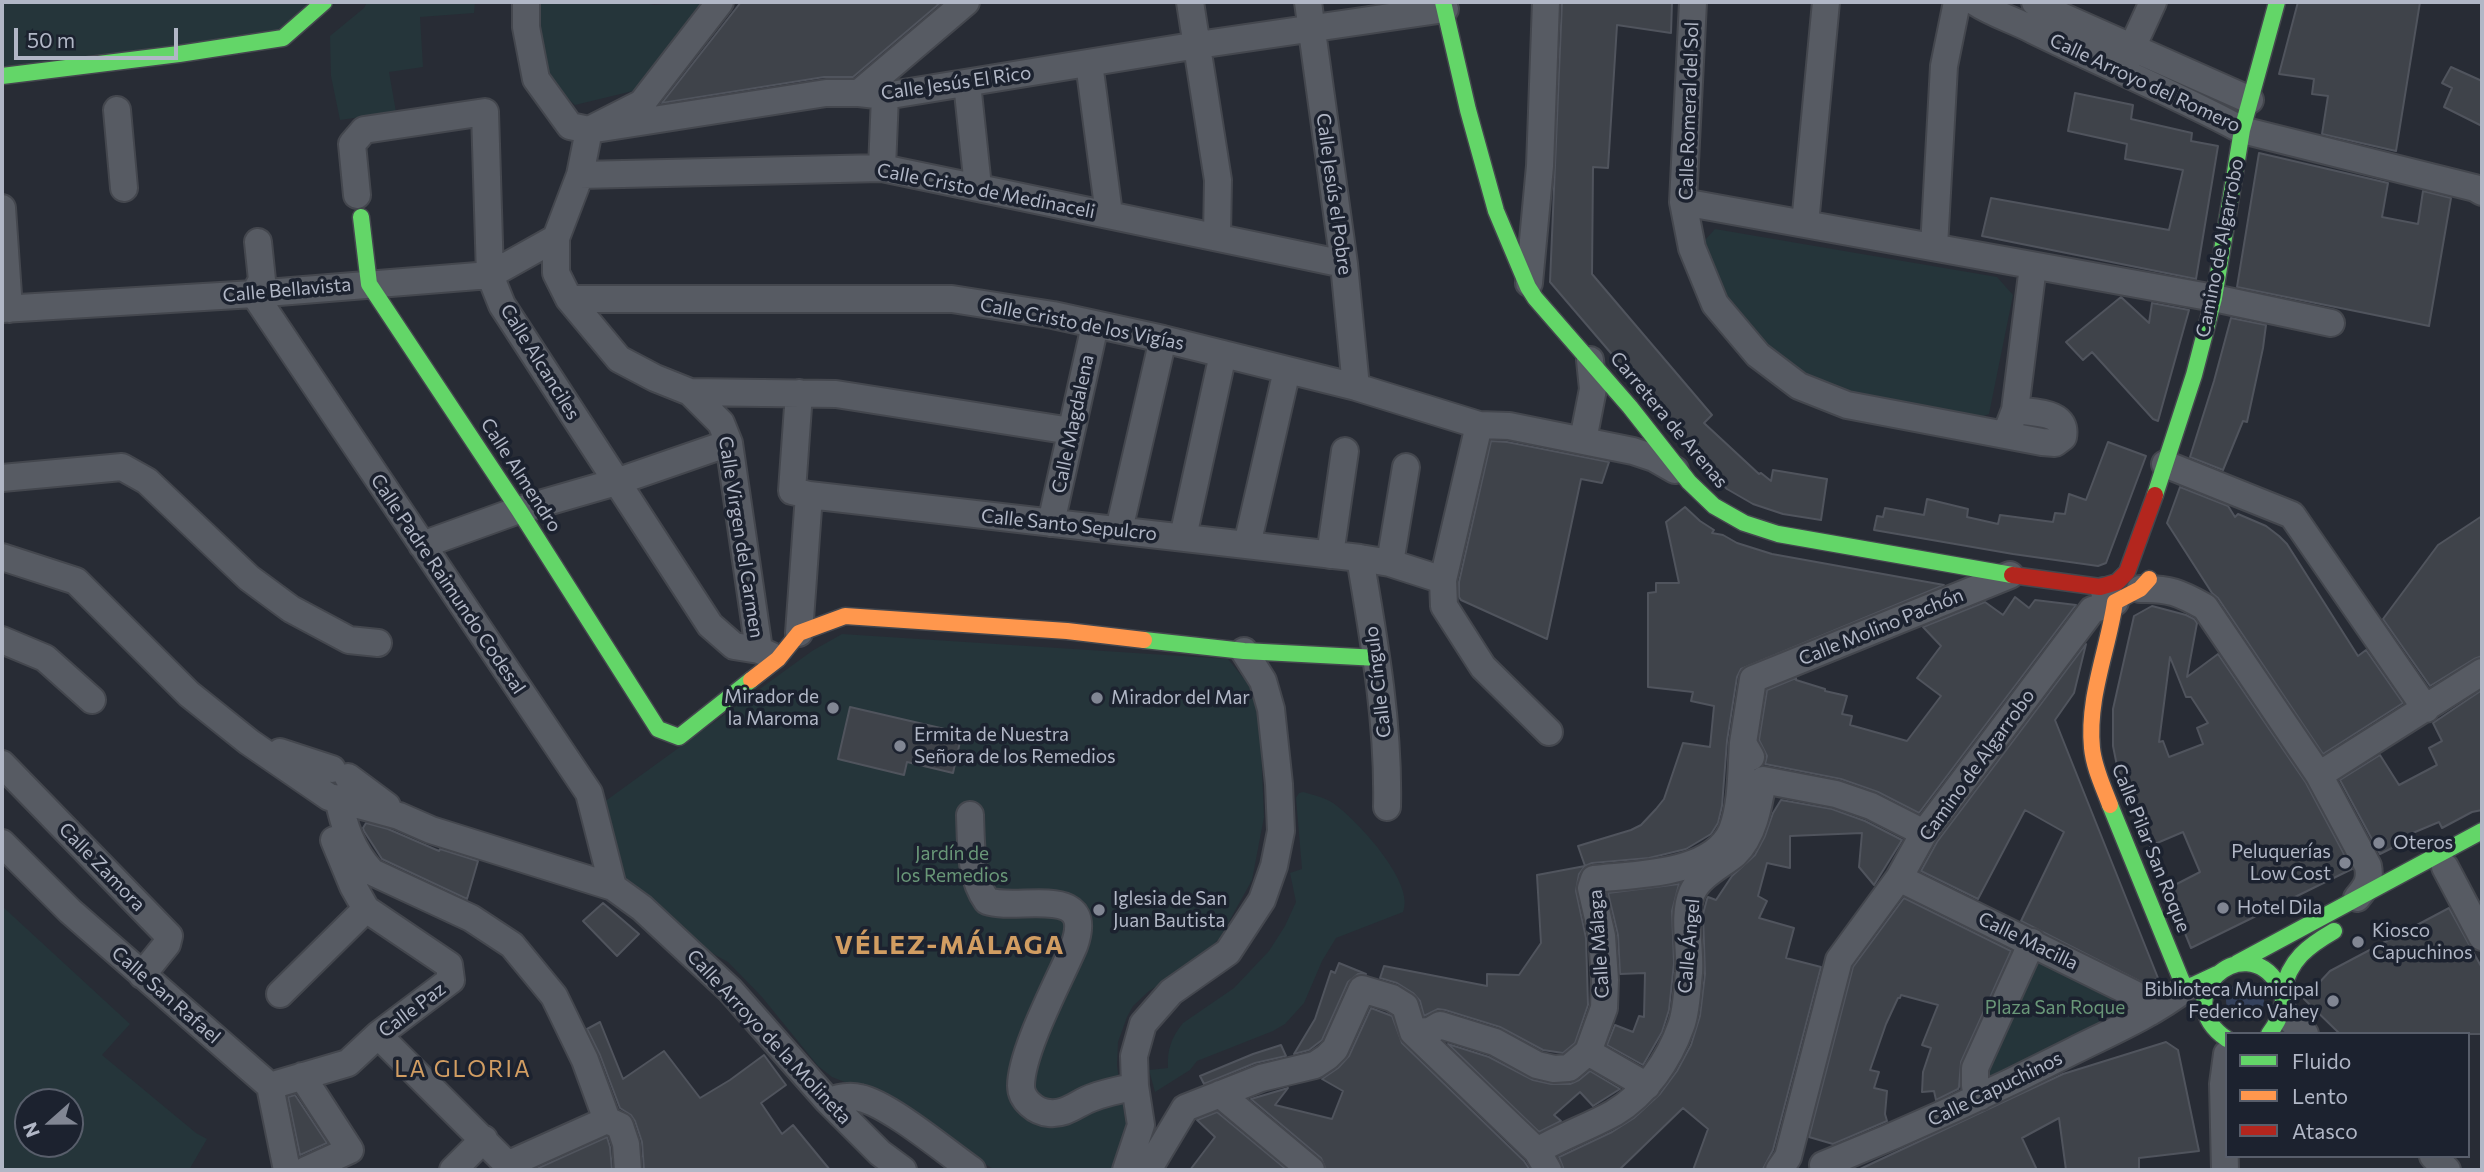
<!DOCTYPE html>
<meta charset="utf-8">
<style>
body{margin:0}
#map{position:relative;width:2484px;height:1172px;overflow:hidden;background:#282c35;font-family:Commissioner,sans-serif}
canvas{display:block}
.frame{position:absolute;inset:0;border:4px solid #b1b7c6;pointer-events:none}
.legend{position:absolute;left:2225px;top:1032px;width:245px;height:126px;box-sizing:border-box;background:#1c222f;border:2px solid #585e6b;margin:0;padding:9px 12px;list-style:none;font-size:21px;color:#b1b7c6}
.legend li{display:flex;align-items:center;gap:14px;height:35px}
.legend b{width:35px;border:2px solid #585e6b}
.north{position:absolute;left:14px;top:1088px;width:70px;height:70px;box-sizing:border-box;background:#1c222f;border:2px solid #585e6b;border-radius:50%;rotate:249deg;font-size:19px;font-weight:700;line-height:28px;text-align:center;color:#b1b7c6}
.north::after{content:'';display:block;margin:auto;width:24px;height:32px;background:#818693;clip-path:polygon(50% 0,100% 100%,50% 72%,0 100%)}
.scale{position:absolute;left:14px;top:28px;width:164px;height:32px;box-sizing:border-box;border:4px solid #b1b7c6;border-top:0;padding-left:9px;font-size:21px;line-height:24px;white-space:nowrap;color:#b1b7c6;-webkit-text-stroke:5px #1c222f;paint-order:stroke}
</style>
<div id="map">
<canvas width="2484" height="1172"></canvas>
<div class="frame"></div>
<ul class="legend">
<li><b style="height:9px;background:#63d668"></b>Fluido</li>
<li><b style="height:9px;background:#ff974d"></b>Lento</li>
<li><b style="height:9px;background:#b3261e"></b>Atasco</li>
</ul>
<div class="north">N</div>
<div class="scale">50 m</div>
</div>
<script>
const c = document.querySelector('canvas').getContext('2d');
c.lineJoin = 'round';
function fill(path, color) { c.fillStyle = color; c.fill(path, 'evenodd'); }
function stroke(path, color, width, dash) { c.strokeStyle = color; c.lineWidth = width; c.lineCap = dash ? 'butt' : 'round'; c.setLineDash(dash || []); c.stroke(path); }
function label(font, color, halo, rows, align = 'center') {
  c.font = font + ' Commissioner,sans-serif'; c.lineWidth = 7; c.setLineDash([]); c.textBaseline = 'middle'; c.strokeStyle = halo; c.fillStyle = color; for (const [text, x, y, turn = 0] of rows) {
    c.save(); c.translate(x, y); c.rotate((+turn || 0) * Math.PI / 180); c.textAlign = isNaN(turn) ? turn : align; if (halo) c.strokeText(text, 0, 0); c.fillText(text, 0, 0); c.restore();
  }
}
fill(new Path2D(`
 M2,2H324L283,38L2,76Z
 M367,2H475L474,13L420,17L423,67L389,72L396,112L340,120L331,76L330,36L364,8Z
 M539,2H638L654,5L706,2L637,90L575,105L555,87L537,39Z
 M1715,229L1997,277L2013,295L1989,414L1974,420L1860,399L1819,383L1774,355L1745,325L1713,275L1705,240Z
 M842,634L1228,659L1254,691L1260,723L1264,817L1252,880L1220,938L1194,963L1149,991L1133,1006L1127,1017L1118,1042L1117,1066L1125,1119L1130,1121L1120,1160L1111,1170H995L852,1085L832,1077L818,1066L762,997L728,962L686,939L619,874L600,805L812,651Z
 M1303,792C1313,795 1324,797 1333,803C1356,819 1416,883 1403,912L1336,938L1322,961L1304,1003L1285,1024L1273,1031L1197,1061L1190,1070L1155,1092L1149,1070L1168,1068C1167,1050 1171,1038 1183,1023L1234,988L1269,951L1285,926L1296,902L1290,873L1302,869L1296,798L1299,793Z
 M2,906L130,1024L102,1055L196,1133L207,1139L189,1170H2ZM70,1102V1144H28V1102Z
 M2032,954L2133,998L2132,1011L1992,1081L1983,1078Z`), '#25353a');
fill(new Path2D(`
 M2226 1001a19 19 0 1 1 38 0a19 19 0 1 1-38 0Z`), '#35425d');
const building = new Path2D(`
 M741,2H932L939,4L853,77H824L662,103Z
 M1562,2H1672L1671,33L1617,25L1608,168L1593,167L1592,274L1712,415L1704,423L1759,474L1761,473L1771,481L1773,470L1827,479L1821,520L1783,514L1753,504L1727,489L1705,468L1646,394L1550,282Z
 M2298,2H2420L2396,151L2322,134L2328,96L2312,94L2314,79L2279,74Z
 M2451,67L2482,81V126L2444,107L2452,88L2442,83Z
 M2075,93L2133,105L2131,119L2192,133L2191,141L2218,146L2196,279L1982,236L1991,198L2169,230L2183,170L2125,159L2127,144L2068,131Z
 M2259,153L2388,183L2382,217L2418,224L2423,191L2451,198L2429,326L2237,287Z
 M2121,297L2149,323L2152,303L2189,310L2158,421L2153,419L2092,352L2083,360L2066,342Z
 M2231,318L2266,325L2263,348L2247,422L2243,421L2223,470L2190,457L2214,381Z
 M1491,441L1507,442L1609,462L1602,483L1581,479L1547,639L1461,600L1459,597V582Z
 M2108,442L2146,456L2106,563L2098,566L2013,554L1874,530L1877,516L1883,517L1885,508L1924,515L1927,499L1968,509L1967,517L1998,524L2000,515L2053,522L2055,513L2065,514L2069,494L2086,500Z
 M2180,487L2228,506L2235,517L2238,514L2266,526L2279,536L2287,544L2358,656L2366,650L2403,703L2323,754L2218,598L2212,593L2167,523Z
 M1685,507L1700,521L1714,530L1712,533L1723,535L1737,543L1772,554L1944,585L1741,669L1737,677L1727,741L1722,806L1718,823L1711,834L1686,849L1649,858L1592,863L1585,866L1579,874L1576,891L1586,938L1588,1005L1575,1043L1563,1053L1543,1050L1500,1027L1445,1010L1438,1009L1424,1016L1420,1001L1413,993L1397,983L1380,978L1384,966L1487,986V974L1519,975L1541,943L1537,875L1585,866L1578,846L1631,830L1641,825L1656,809L1664,799L1683,743L1710,747L1714,706L1691,701L1693,692L1648,687V593L1656,592V583H1679L1666,522Z
 M2482,516V656L2474,659L2430,686L2383,619L2438,545Z
 M2015,597L2029,608L2035,600L2076,605L1919,813L1878,792L1841,779L1765,764L1767,756L1759,740L1767,690L1796,678V680L1825,689V691L1847,696L1842,714L1852,716L1850,725L1907,741L1941,696L1917,678L1941,646L1923,627L1985,602L2003,615Z
 M2152,606L2186,615L2194,619L2197,623L2187,677L2218,654L2306,783L2352,869L2191,948L2167,889L2200,872L2183,832L2150,846L2117,766L2113,746V709L2134,616ZM2170,657L2186,697H2191L2208,723L2197,728L2203,744L2169,757L2163,741L2159,742Z
 M2086,644L2074,693L2055,720L2158,978L2147,985L2021,921L2064,832L2025,810L1978,899L1921,871L1937,842Z
 M2482,690V810L2472,812L2442,828L2439,822L2396,840L2398,845L2380,854L2340,780L2380,755L2399,785L2437,765L2429,748L2442,741L2433,723Z
 M850,707L962,733L953,773L907,762L904,775L838,759Z
 M1781,800L1832,809L1865,821L1902,840L1874,885L1859,867L1862,833L1790,836V868L1767,863L1758,896L1767,901L1759,918L1794,928L1786,958L1821,967L1773,1150L1763,1169L1693,1170L1708,1129L1683,1108L1619,1170H1564L1559,1157L1612,1132L1634,1118L1660,1094L1677,1071L1691,1045L1700,1016L1705,974L1703,914L1707,899L1708,897L1716,900L1732,876L1755,855L1765,836L1773,813Z
 M366,823L388,829L439,851L440,849L478,861L467,899L382,859L364,831L363,828Z
 M1679,884L1672,911L1674,963L1669,1010L1662,1032L1643,1065L1607,1045L1615,1025L1633,1032L1639,1016L1644,1017L1645,973L1620,974L1618,935L1608,893Z
 M1904,898L2011,951L1961,1062L1959,1087L1958,1089L1936,1100L1934,1091L1922,1092L1923,1072L1931,1048L1922,1045L1938,1005L1901,995L1900,998H1898L1886,1024L1870,1070L1879,1072L1874,1088L1887,1091L1885,1114L1887,1121L1833,1144L1809,1137L1853,967Z
 M603,903L639,934L617,956L583,921Z
 M2449,908L2482,968V1034H2340L2304,999L2330,971Z
 M1339,963L1366,974H1358L1348,982L1322,1040L1309,1050L1294,1054L1315,1019L1331,971L1335,973Z
 M1371,1008L1392,1016L1402,1043L1524,1161L1530,1170H1326L1321,1158L1251,1099L1288,1088L1275,1105L1332,1119L1343,1091L1322,1079L1338,1068L1349,1056Z
 M600,1022L623,1079L664,1051L700,1098L730,1080L764,1055L786,1085L761,1103L782,1134L793,1125L830,1170H644L642,1142L635,1121L631,1115L620,1108L600,1055L587,1029Z
 M2166,1042L2178,1050L2199,1151L2139,1158V1170H2066L2059,1118L2022,1138L2037,1170H1858L2063,1074Z
 M1448,1044L1489,1057L1533,1080L1551,1084H1570L1579,1080L1590,1071L1620,1089L1593,1106L1580,1092L1554,1115L1561,1121L1539,1132Z
 M1281,1045L1286,1056L1255,1063L1204,1084L1200,1076L1253,1054Z
 M295,1095L327,1143L300,1155L288,1097Z
 M1217,1112L1287,1170H1190L1215,1137L1197,1120Z
 M607,1137L610,1147L612,1170H534Z`);
fill(building, '#3f434a');
stroke(building, '#50545d', 2);
const street = new Path2D(`
 M526,2V27L536,79L570,126L589,130L826,93H859L885,96L1198,45L1445,9
 M720,2L642,103L589,130L580,175L556,238V273L569,299L619,359L655,378L690,392L721,423L729,443L759,650L772,656
 M1190,2L1218,180L1217,237
 M1308,2L1344,264L1356,387
 M1693,2L1683,202L1692,248L1715,304L1758,355L1799,386L1847,405L2042,442L2055,443L2063,437C2068,411 2034,413 2015,410
 M1975,2C1993,14 2014,20 2033,30C2102,64 2174,93 2242,130L2475,188L2482,192
 M2035,2L2050,11L2250,100
 M1089,63L1109,214
 M2125,63L2153,2
 M967,83L978,187
 M859,93L966,2
 M117,110L124,188
 M882,168L885,96
 M580,175L882,168L1344,264
 M357,195L352,144L364,130L485,112L490,275L502,305L710,625L734,646L759,650
 M1683,202L2214,298L2331,323
 M2,208L9,309
 M1805,224L1826,2
 M258,242L262,280L254,294L589,793L613,887
 M1934,247L1944,66L1957,2
 M1529,283L1540,166L1546,2
 M569,299H952L1053,315L1163,339L1356,387L1479,425L1509,426L1633,451L1654,458L1675,470
 M2,309L254,294L490,275L556,238
 M690,392L836,394L1071,431
 M799,393L792,491L809,495L1360,558L1390,563L1443,580
 M1479,425L1443,580L1444,606L1483,667L1549,732
 M2009,426L2015,410L2033,266
 M1583,440L1593,389L1590,360
 M2165,464L2292,515L2426,709
 M2,478L122,467L147,481L249,578L291,609L349,640L378,643
 M1051,523L1095,325
 M1119,530L1163,339
 M1183,537L1223,354
 M422,545L519,510L616,482L729,443
 M1247,545L1287,370
 M1330,555L1345,451
 M2,557L76,581L189,694L249,742L329,797L399,816L431,830L613,887L642,908L730,990L828,1101L880,1153L903,1170
 M1360,558C1374,640 1389,723 1387,807
 M1390,563L1406,467
 M2140,589C2169,588 2180,593 2205,607L2319,775L2368,866C2371,881 2366,887 2357,898
 M799,633L809,495
 M2,640L45,658L92,700
 M280,752L332,769
 M1751,757L1743,743L1753,679L2010,575
 M2,764L169,936L167,944L142,975
 M2319,775L2482,672
 M348,777L387,806
 M1763,780L1836,794L1871,806L1924,833
 M338,798C344,826 352,851 372,872L471,918L512,945L554,996L585,1060L607,1120L620,1126L626,1144L628,1170
 M970,815C971,843 970,878 987,901C1018,912 1097,882 1074,946C1059,981 1021,1051 1021,1086C1021,1100 1036,1112 1049,1113C1067,1115 1078,1102 1094,1097C1107,1092 1121,1090 1135,1086
 M2,843L70,911L270,1086L287,1170
 M2445,867L2482,937
 M1899,878L2134,994L2150,1012
 M280,994L366,909
 M2284,1013L2305,1034
 M1413,1032L1430,1031L1440,1025L1495,1042L1537,1065L1554,1069L1569,1068L1588,1052L1604,1008L1605,980L1602,936L1591,888L1594,879C1636,874 1713,875 1732,830C1742,803 1741,771 1743,743
 M378,1035L513,1170
 M1588,1052L1647,1086
 M302,1076L350,1150L306,1170
 M270,1086L348,1063L378,1035L451,980L449,965L366,909L353,886L334,840
 M1220,1094L1311,1170
 M1980,1097L1975,1086V1068L2032,942
 M828,1101C839,1098 849,1095 860,1098C889,1104 946,1152 972,1170
 M1537,1151C1562,1136 1589,1127 1614,1113C1646,1094 1669,1060 1681,1026C1687,1010 1687,989 1689,973C1691,948 1682,917 1692,893C1699,876 1722,865 1735,854C1754,836 1759,804 1763,780
 M2433,1156L2447,1170
 M509,1164L607,1120
 M1823,1165C1908,1131 1991,1093 2073,1051C2111,1032 2151,1015 2185,989
 M453,1170L484,1139
 M1126,1170L1141,1125L1135,1086L1134,1056L1143,1024L1171,992L1228,952L1262,900L1274,866L1281,831L1279,784L1271,709L1263,681L1244,651
 M1148,1170L1185,1108L1261,1078L1315,1065L1327,1057L1335,1049L1362,989L1392,998L1405,1006L1413,1032L1537,1151L1548,1170
 M1779,1170L1788,1157L1839,960L1899,878L1924,833L2092,610L2115,602L2104,591
 M2225,1170L2223,1084L2227,1054`);
const fast = new Path2D(`
 M1443,2L1468,110L1496,211L1528,287L1535,298L1630,407L1689,482L1714,506L1744,523L1778,534L2012,575
 M2,76L179,54L283,38L324,2
 M361,217L369,284L519,510L658,729L679,737L751,680
 M2155,495L2194,375L2214,298L2242,130L2277,2
 M1144,640L1244,651L1378,658
 M2110,805L2185,989L2217,974
 M2237,963L2482,831
 M2283,991C2289,960 2308,946 2334,931
 M2227,1039C2166,998 2244,928 2278,984C2289,1002 2280,1019 2269,1034`);
const slow = new Path2D(`
 M751,680L778,659L799,633L845,616L1067,631L1144,640
 M2110,805C2103,786 2094,768 2092,748C2087,698 2108,650 2115,602L2140,589L2149,579`);
const jam = new Path2D(`
 M2012,575L2100,587L2117,582L2127,572L2155,495`);
stroke(street, '#44474e', 30);
stroke(fast, '#44474e', 19);
stroke(slow, '#44474e', 19);
stroke(jam, '#44474e', 19);
stroke(street, '#575b63', 26);
stroke(fast, '#63d668', 16);
stroke(slow, '#ff974d', 16);
stroke(jam, '#b3261e', 16);
for (const [x, y, r, color] of [
 [1097,698,7,"#818693"],
 [833,708,7,"#818693"],
 [900,746,7,"#818693"],
 [2379,843,7,"#818693"],
 [2345,863,7,"#818693"],
 [2223,908,7,"#818693"],
 [1099,910,7,"#818693"],
 [2358,942,7,"#818693"],
 [2333,1001,7,"#818693"]
]) { const dot = new Path2D(); dot.arc(x, y, r, 0, 2 * Math.PI); c.fillStyle = color; c.fill(dot); stroke(dot, '#1c222f', 2.5); }
label('19px', '#b1b7c6', '#1c222f', [
 ["Calle Jesús El Rico",956,83,-8],
 ["Calle Arroyo del Romero",2145,83,25],
 ["Calle Romeral del Sol",1689,111,-88],
 ["Calle Cristo de Medinaceli",986,191,11],
 ["Calle Jesús el Pobre",1334,194,82],
 ["Camino de Algarrobo",2220,248,-79],
 ["Calle Bellavista",287,290,-5],
 ["Calle Cristo de los Vigías",1082,324,11],
 ["Calle Alcanciles",540,362,58],
 ["Carretera de Arenas",1669,420,50],
 ["Calle Magdalena",1073,424,-78],
 ["Calle Almendro",521,475,57],
 ["Calle Santo Sepulcro",1069,525,6],
 ["Calle Virgen del Carmen",741,537,81],
 ["Calle Padre Raimundo Codesal",448,584,56],
 ["Calle Molino Pachón",1881,627,-22],
 ["Calle Cíngulo",1378,682,-97],
 ["Camino de Algarrobo",1977,765,-54],
 ["Calle Pilar San Roque",2151,848,68],
 ["Calle Zamora",102,867,46],
 ["Calle Macilla",2028,941,26],
 ["Calle Málaga",1599,944,-94],
 ["Calle Ángel",1689,946,-85],
 ["Calle San Rafael",166,995,41],
 ["Calle Paz",412,1010,-37],
 ["Calle Arroyo de la Molineta",769,1037,47],
 ["Calle Capuchinos",1995,1089,-26]
]);
label('19px', '#b1b7c6', '#1c222f', [
 ["Mirador de",819,697,"right"],
 ["la Maroma",819,719,"right"],
 ["Mirador del Mar",1111,698],
 ["Ermita de Nuestra",914,735],
 ["Señora de los Remedios",914,757],
 ["Oteros",2393,843],
 ["Peluquerías",2331,852,"right"],
 ["Low Cost",2331,874,"right"],
 ["Iglesia de San",1113,899],
 ["Juan Bautista",1113,921],
 ["Hotel Dila",2237,908],
 ["Kiosco",2372,931],
 ["Capuchinos",2372,953],
 ["Biblioteca Municipal",2319,990,"right"],
 ["Federico Vahey",2319,1012,"right"]
], 'left');
label('19px', '#699778', '#1c222f', [
 ["Jardín de",952,854],
 ["los Remedios",952,876],
 ["Plaza San Roque",2055,1008]
]);
c.letterSpacing = '2px';
label('23px', '#d19d62', '#1c222f', [
 ["LA GLORIA",463,1069]
]);
c.letterSpacing = '0px';
c.letterSpacing = '2px';
label('bold 26px', '#d19d62', '#1c222f', [
 ["VÉLEZ-MÁLAGA",950,945]
]);
c.letterSpacing = '0px';
</script>
